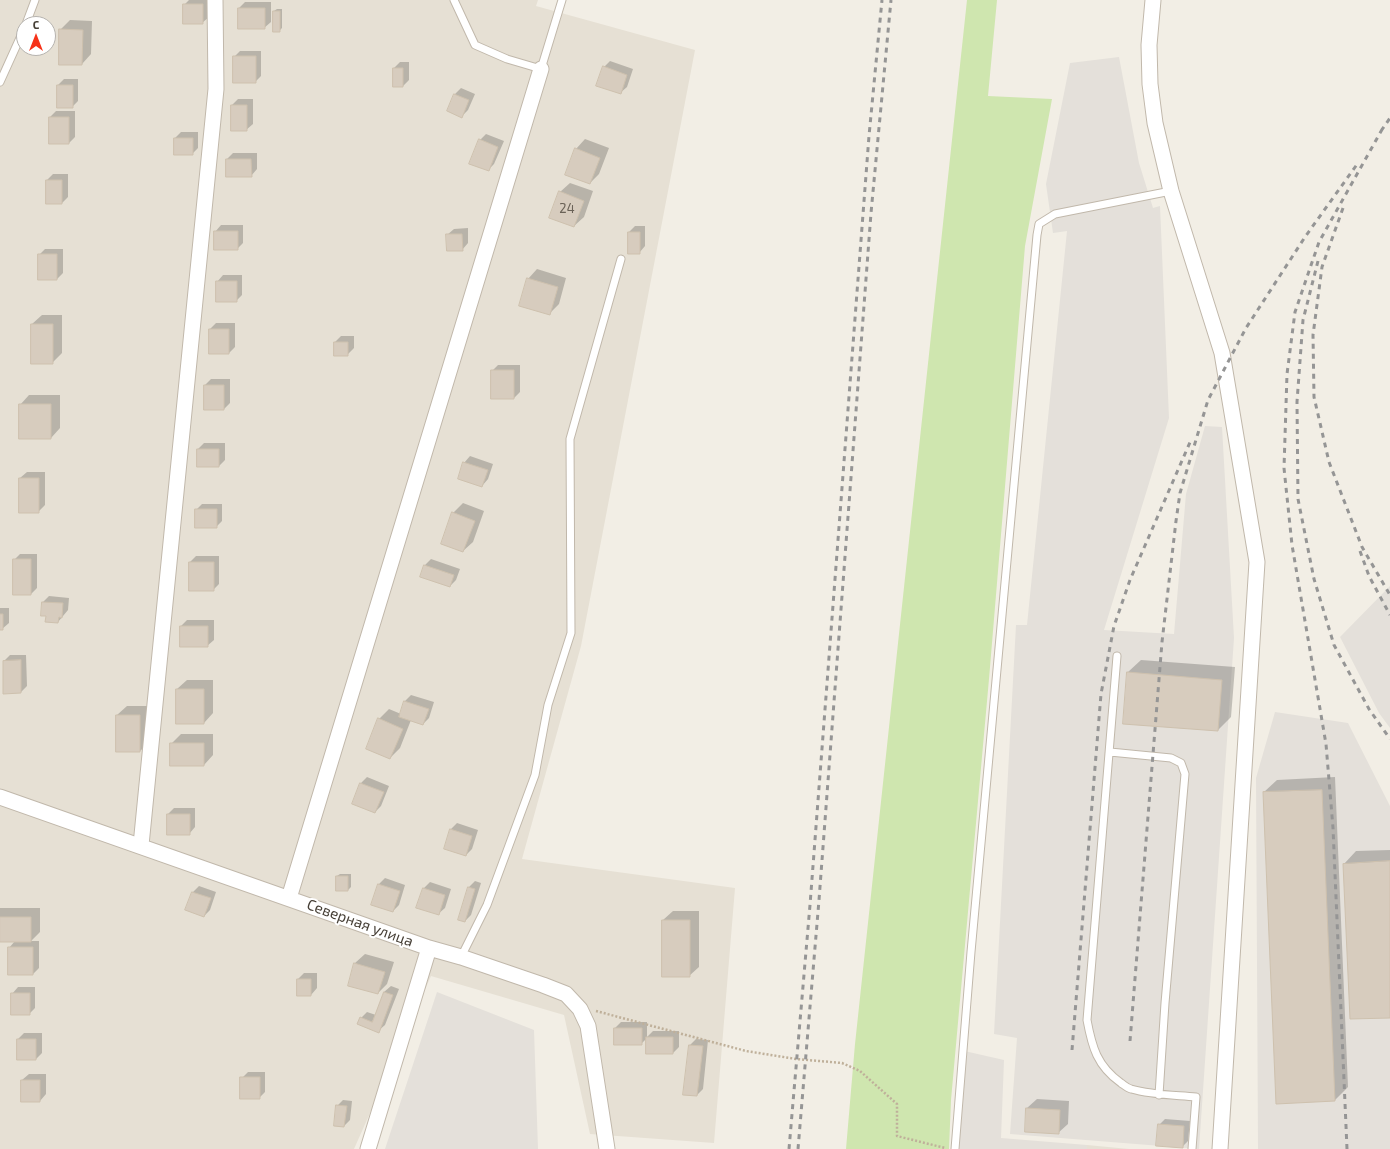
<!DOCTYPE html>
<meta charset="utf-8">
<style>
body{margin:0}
#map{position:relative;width:1390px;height:1149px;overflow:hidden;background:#f2eee5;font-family:"Exo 2",sans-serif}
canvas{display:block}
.north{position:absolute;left:16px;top:16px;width:40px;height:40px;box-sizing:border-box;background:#fff;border:1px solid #b5b2ae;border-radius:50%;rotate:0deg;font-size:11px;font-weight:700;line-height:16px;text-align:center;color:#453e35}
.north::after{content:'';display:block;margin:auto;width:14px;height:18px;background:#f63219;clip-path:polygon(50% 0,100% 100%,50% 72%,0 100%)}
</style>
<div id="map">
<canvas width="1390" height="1149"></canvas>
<div class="north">С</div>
</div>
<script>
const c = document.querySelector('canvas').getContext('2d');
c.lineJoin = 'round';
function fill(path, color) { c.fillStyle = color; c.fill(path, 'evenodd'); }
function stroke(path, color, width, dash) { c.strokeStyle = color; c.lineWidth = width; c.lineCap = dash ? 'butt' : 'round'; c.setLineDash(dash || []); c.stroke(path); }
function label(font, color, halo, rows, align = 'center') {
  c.font = font + ' "Exo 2",sans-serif'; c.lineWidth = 4; c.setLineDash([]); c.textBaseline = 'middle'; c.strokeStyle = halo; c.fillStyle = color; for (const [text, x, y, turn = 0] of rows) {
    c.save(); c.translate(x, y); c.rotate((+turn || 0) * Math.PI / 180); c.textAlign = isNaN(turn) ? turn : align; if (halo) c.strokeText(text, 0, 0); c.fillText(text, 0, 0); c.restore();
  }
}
fill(new Path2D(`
 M0,0H538L536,6L695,50L581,646L522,859L735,888L714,1143L590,1134L564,1015L431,976L354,1149H0ZM24,24H48V48H24Z
 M1087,1145L1129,1149H1087Z`), '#e6e0d4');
fill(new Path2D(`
 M1119,57L1139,163L1153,208L1160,206L1169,418L1104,630L1174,634L1186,494L1205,426L1222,427L1234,638L1199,1149L1010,1134L1017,1038L994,1034L1016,625H1027L1067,231L1053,233L1046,184L1070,63Z
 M1390,586V728L1379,713L1340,637Z
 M1275,712L1348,723L1390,806V1149H1258L1256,778Z
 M437,992L534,1030L538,1149H385Z
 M960,1050L1004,1060L1001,1138L1087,1145V1149H954Z`), '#e4e0da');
fill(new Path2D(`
 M967,0H997L988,96L1052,99L1025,246L989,679L951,1100L949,1149H846L855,1044Z`), '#cfe6af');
fill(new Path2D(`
 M189,0H209V17L202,23L184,5Z
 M245,2H271V22L264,28L239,8Z
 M277,9H282V28L279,31L274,11Z
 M70,20L92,21L91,54L82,64L60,30Z
 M240,51H261V76L255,82L234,57Z
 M610,61L633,69L627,87L620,93L604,67Z
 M400,62H409V80L403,86H394V68Z
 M64,79H78V101L72,107H58V85Z
 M461,88L475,94L468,110L462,116L448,111L455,94Z
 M238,99H253V124L246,130L232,105Z
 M56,111H75V137L69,143L50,117Z
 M181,132H198V148L192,154L175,138Z
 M486,134L504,141L494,164L488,170L480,140Z
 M585,139L609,148L599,174L590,183L576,149Z
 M233,153H257V169L251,176L227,159Z
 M53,174H68V197L62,203L47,180Z
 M570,183L593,191L584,217L574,226L560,192Z
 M221,225H243V243L237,249L215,232Z
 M635,226H645V246L639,253L629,232Z
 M468,228V243L462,250L447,235L454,229Z
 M45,249H63V273L57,279H39V255Z
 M537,269L566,278L559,304L549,314L528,279Z
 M223,275H242V295L236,301L217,282Z
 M42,315H62V353L52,363L32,324Z
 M216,323H235V347L229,353L210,329Z
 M341,336H354V348L347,355L335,342Z
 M498,365H520V392L514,398L492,371Z
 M211,379H230V403L224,409L205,385Z
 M29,395H60V428L51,438L20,405Z
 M204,443H225V460L219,466L198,449Z
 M470,456L493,464L488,479L482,486L464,463Z
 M27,472H45V505L38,512L20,478Z
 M463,503L484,511L473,542L463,551L453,513Z
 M202,504H222V521L216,527L196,510Z
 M20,554H37V588L31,594L14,560Z
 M196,556H219V584L213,590L190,562Z
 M431,559L460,569L456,580L450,586L425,565Z
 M49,596L69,598L68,610L58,622L47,615L43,602Z
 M0,608H9V623L2,629H0Z
 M187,620H214V640L207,646L181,626Z
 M10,655H26L27,686L21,692L4,661Z
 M1141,660L1235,667L1231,717L1218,730L1128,672Z
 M187,680H213V713L204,723L177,689Z
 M411,695L434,702L429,718L423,724L411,720L400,748L390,758L379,719L389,709L401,714L405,701Z
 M127,706H150V742L140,751H117V715Z
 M181,734H213V755L204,765L171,744Z
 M367,777L389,786L381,806L375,812L353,803L361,783Z
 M1335,777L1348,1087L1335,1100L1264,792L1277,780Z
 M174,808H195V827L189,834H168V814Z
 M457,823L478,830L472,849L466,855L451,829Z
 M1390,850V1017L1344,864L1356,851Z
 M340,874H351V887L348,890L337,876Z
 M385,878L405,885L399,905L393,911L379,884Z
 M475,881L481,883L471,915L465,921L469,887Z
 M430,882L451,889L445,908L438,914L423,889Z
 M199,886L216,892L210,910L204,916L193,892Z
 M0,908H40V932L31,941H39V968L33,974L9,948L15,941H0Z
 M673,911H699V967L689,976L663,920Z
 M365,954L394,962L387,984L378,993L355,963Z
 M304,973H317V988L311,995H298V979Z
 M391,986L399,989L385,1025L378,1031L361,1018L367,1012L376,1015L384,992Z
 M18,987H35V1008L29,1014L12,994Z
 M621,1022H647V1037L653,1031H679V1047L673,1053L647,1038L641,1044L615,1028Z
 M24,1033H42V1053L36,1059L18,1039Z
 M696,1039L708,1040L703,1089L697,1095L684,1094L690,1045Z
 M248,1072H265V1092L259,1098L242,1078Z
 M29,1074H46V1094L40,1101H22V1080Z
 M1037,1099L1069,1101L1068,1124L1058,1133L1027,1108Z
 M343,1100L352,1101L350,1120L344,1126L337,1106Z
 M1165,1119L1190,1121L1188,1141L1182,1147L1159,1125Z`), '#0003');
const building = new Path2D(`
 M183,4H203V24H183Z
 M238,8H265V29H238Z
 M273,11H280V32H273Z
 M59,29L83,30L82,65H59Z
 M233,56H256V83H233Z
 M603,66L627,75L621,94L596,86Z
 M393,68H403V87H393Z
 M57,85H73V108H57Z
 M454,94L469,100L462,118L447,111Z
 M231,105H247V131H231Z
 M49,117H69V144H49Z
 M174,138H193V155H174Z
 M479,139L498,147L489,171L469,164Z
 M575,148L600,158L590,184L565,175Z
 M226,159H251L252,177H226Z
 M46,180H62V204H46Z
 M559,191L584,201L574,227L549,218Z
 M214,231H238V250H214Z
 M628,232H640V254H628Z
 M446,234H462L463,251H447Z
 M38,254H57V280H38Z
 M527,278L558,287L550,315L519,306Z
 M216,281H237V302H216Z
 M31,324H53V364H31Z
 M209,329H229V354H209Z
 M334,342H348V356H334Z
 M491,370H514V399H491Z
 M204,385H224V410H204Z
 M19,404H51V439H19Z
 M197,449H219V467H197Z
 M463,462L488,470L482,487L458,479Z
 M19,478H39V513H19Z
 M195,509H217V528H195Z
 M452,512L475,521L463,552L441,544Z
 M13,559H31V595H13Z
 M189,562H214V591H189Z
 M424,565L454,575L450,587L420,577Z
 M42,602L63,603L62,618L59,617L58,623L45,622L46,616H41Z
 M0,614H3V630H0Z
 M180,626H208V647H180Z
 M21,660V693L3,694V661Z
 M1127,672L1222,680L1218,731L1123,724Z
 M176,689H204V724H176Z
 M404,701L429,709L423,725L399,717Z
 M116,715H140V752H116Z
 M378,718L403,729L390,759L366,749Z
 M170,743H204V766H170Z
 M360,783L384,792L375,813L352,804Z
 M1322,790L1335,1101L1276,1104L1263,792Z
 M167,814H190V835H167Z
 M450,829L472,836L466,856L444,849Z
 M1390,861V1018L1350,1019L1343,864Z
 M336,876H348V891H336Z
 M378,884L400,891L393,912L371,905Z
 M468,887L475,889L465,922L458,920Z
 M423,888L445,895L439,915L416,908Z
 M192,892L211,898L204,917L185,910Z
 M0,917H31V942H0Z
 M662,920H690V977H662Z
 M8,947H33V975H8Z
 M354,963L385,972L378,994L348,986Z
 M297,979H311V996H297Z
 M384,992L393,995L379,1033L357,1024L360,1017L372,1022Z
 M11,993H30V1015H11Z
 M614,1028H642V1045H614Z
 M646,1037H673V1054H646Z
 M17,1039H36V1060H17Z
 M689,1045L703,1046L697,1096L683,1095Z
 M240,1077H260V1099H240Z
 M21,1080H40V1102H21Z
 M336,1105L347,1106L344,1127L334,1126Z
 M1026,1108L1060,1110L1059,1134L1025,1132Z
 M1158,1124L1184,1126L1183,1148L1156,1146Z`);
fill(building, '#d7ccbe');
stroke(building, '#cec1ae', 1);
const service = new Path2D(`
 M454,0L475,45L507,59L541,69L562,0
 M26,24L35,0
 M0,82L24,29
 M1117,656L1087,1020C1092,1047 1097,1066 1121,1083C1124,1085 1127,1088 1131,1089C1152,1095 1174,1095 1196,1097L1192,1149
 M1110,752L1171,758L1181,763L1185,774L1165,1003L1159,1095
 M461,957L487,905L535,775L548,705L571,633L570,439L621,259
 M955,1149L971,952L1037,235L1039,224L1055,214L1171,191`);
const minor = new Path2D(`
 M1153,0L1149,45L1150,84L1155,123L1171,191L1222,353L1257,562L1220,1149
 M0,797L429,948L461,957L543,985L566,994L580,1009L588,1026L607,1149
 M141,845L216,89L215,0
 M289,898L541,69
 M368,1149L429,948`);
stroke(service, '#c1b8ab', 9);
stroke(minor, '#c1b8ab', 17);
stroke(new Path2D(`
 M596,1011L746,1051L796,1059L842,1063L860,1071L897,1104V1136L945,1148`), '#bfb09a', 2.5, [2, 2]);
stroke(service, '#fff', 7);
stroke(minor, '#fff', 15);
stroke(new Path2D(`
 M1381,131L1390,118
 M1343,208L1322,267L1313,335L1314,397L1329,462L1362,547L1390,595
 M1318,261L1303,320L1297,402L1298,499L1314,579L1334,645L1369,709L1390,739
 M1360,551L1369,576L1390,615
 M1130,1041L1162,642L1176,521L1180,493L1208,400L1246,328L1305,237L1358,163
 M1072,1050L1101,694L1114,626L1130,580L1191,440
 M789,1149L810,905L869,136L882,0
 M798,1149L819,900L871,213L891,0
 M1347,1149L1333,828L1326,744L1292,545L1284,468L1287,374L1295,312L1319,242L1384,126`), '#959595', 3, [5, 5]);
label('13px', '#6a6257', null, [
 ["24",567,209]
]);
label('15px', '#453e35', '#fff', [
 ["Северная улица",360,923,20]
]);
</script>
